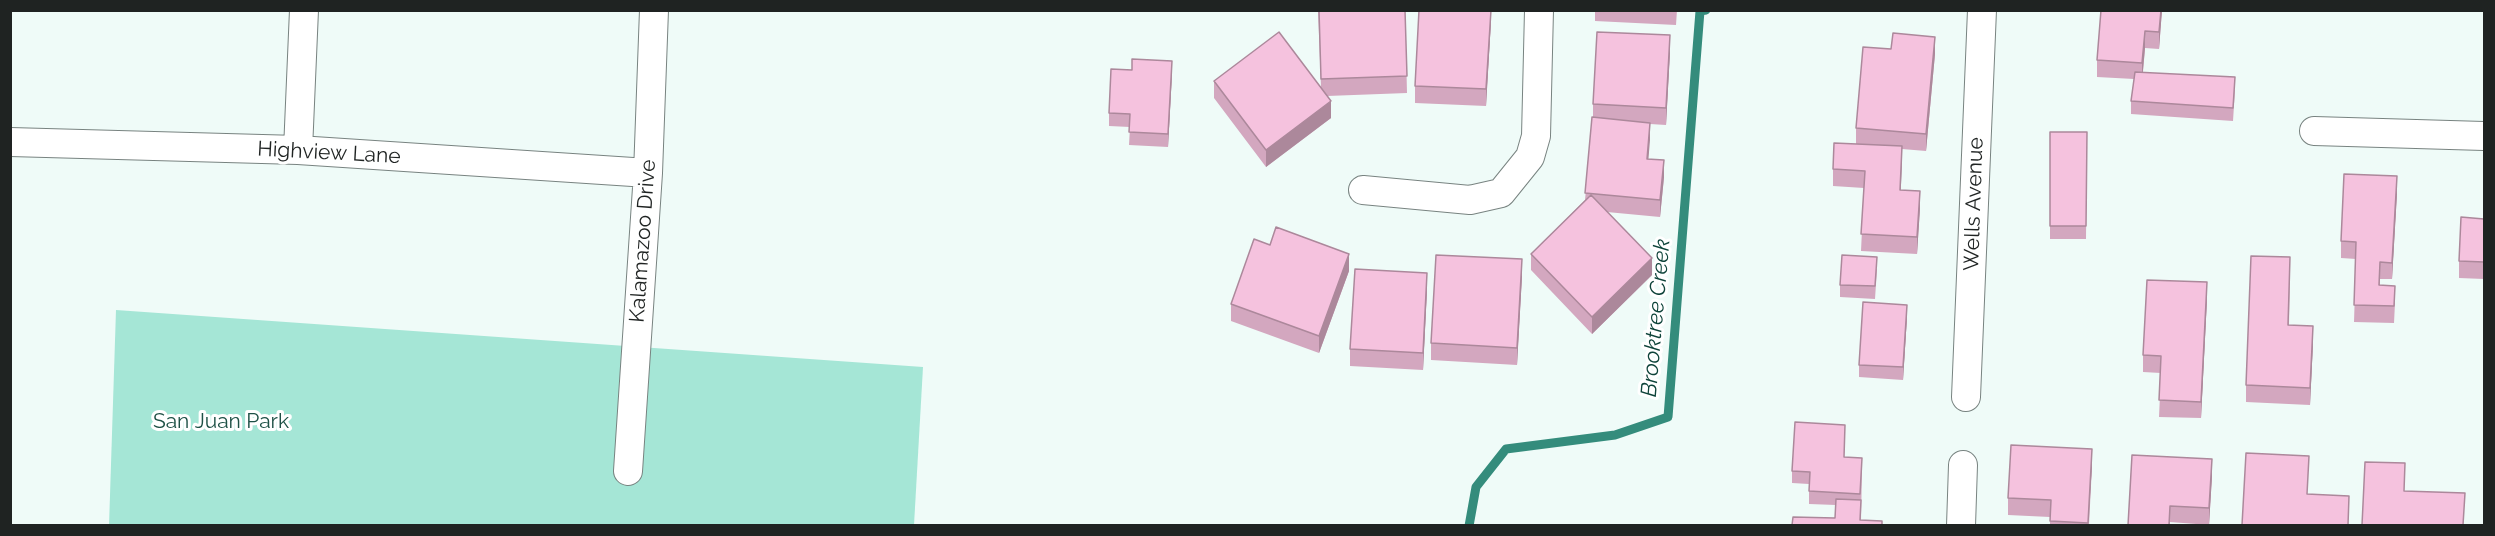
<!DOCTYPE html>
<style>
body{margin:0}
#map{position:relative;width:2495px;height:536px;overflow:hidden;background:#effbf8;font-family:Raleway,sans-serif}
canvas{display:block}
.frame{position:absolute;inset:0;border:12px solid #1f2322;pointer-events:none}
</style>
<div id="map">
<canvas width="2495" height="536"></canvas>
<div class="frame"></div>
</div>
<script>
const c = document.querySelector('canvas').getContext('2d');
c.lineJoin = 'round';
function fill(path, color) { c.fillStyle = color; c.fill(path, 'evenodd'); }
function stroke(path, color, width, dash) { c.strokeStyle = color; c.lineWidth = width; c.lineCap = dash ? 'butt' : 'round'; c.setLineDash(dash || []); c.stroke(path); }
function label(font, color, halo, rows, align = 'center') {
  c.font = font + ' Raleway,sans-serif'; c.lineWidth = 6; c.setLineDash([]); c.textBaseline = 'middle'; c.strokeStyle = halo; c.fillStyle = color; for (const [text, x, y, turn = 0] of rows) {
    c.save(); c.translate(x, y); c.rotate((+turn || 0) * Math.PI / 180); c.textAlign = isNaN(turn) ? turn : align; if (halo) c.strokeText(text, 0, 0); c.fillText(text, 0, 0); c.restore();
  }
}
fill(new Path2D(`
 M116,310L923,367L914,525L109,526Z`), '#a5e6d6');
stroke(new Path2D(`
 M1469,526L1476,487L1506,449L1615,435L1668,417L1700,11L1706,10`), '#348c7c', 9);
const minor = new Path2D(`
 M2314,131L2484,136
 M10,142L298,150L648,173
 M298,150L304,10
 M1363,190L1470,200L1501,193L1530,157L1536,136L1539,10
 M1966,397L1982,10
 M628,471L648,173L654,10
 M1961,526L1963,465`);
stroke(minor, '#788380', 30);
stroke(minor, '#fff', 28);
fill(new Path2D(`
 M1318,10H1405L1407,93L1327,96L1331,118L1266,167L1214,98V81L1321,87Z
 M1595,10H1677L1676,25L1595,21Z
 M2162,10L2159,49L2145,48L2143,72L2235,90L2233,121L2131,114V101L2134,79L2097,77V60Z
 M1491,21L1486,106L1415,103V86Z
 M1670,52L1666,125L1650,124L1648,159L1664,177L1660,217L1607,212L1652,275L1592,334L1531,270V254L1585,200L1593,117V104Z
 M1935,54L1926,151L1902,149L1900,190L1920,208L1917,254L1861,251L1864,188L1833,186V169L1856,144V128Z
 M1172,73L1168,147L1129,145L1130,127L1109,126V113Z
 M2050,132H2087L2086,239H2050Z
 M2397,193L2392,279H2380V285L2395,303L2394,323L2354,322L2356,259L2341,258V241Z
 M2484,219V279L2459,278V261Z
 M1270,245L1349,271L1319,353L1231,321V304Z
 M1877,269L1875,299L1840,297V285Z
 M2290,274L2289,325L2313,343L2310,405L2246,402V385Z
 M1522,276L1517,365L1431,360V343Z
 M1427,290L1423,370L1350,366V349Z
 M2207,299L2201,418L2159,417L2161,373L2143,372V355Z
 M1907,317L1903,380L1859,377V365Z
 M1845,437L1844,457L1862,470L1861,520L1882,525L1835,518L1836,505L1809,504V484L1792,483V471Z
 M2132,455L2212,476L2209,525L2170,522V525H2128Z
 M2092,466L2089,525H2050V517L2008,515V498Z`), '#d3a7bf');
fill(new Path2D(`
 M1491,10V21L1486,106V89Z
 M2161,10H2162L2159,49V32Z
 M2145,31V48L2142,80V63Z
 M1670,35V52L1666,125V108Z
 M1935,37V54L1926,151V134Z
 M1172,61V73L1168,147V134Z
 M1331,101V118L1266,167V150Z
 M1650,123V140L1647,176V159Z
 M1902,146V163L1900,207V190Z
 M1664,160V177L1660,217V200Z
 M2397,176V193L2392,279V263Z
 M1920,191V208L1917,254V237Z
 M1349,254V271L1319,353V336Z
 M1652,258V275L1592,334V317Z
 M1522,259V276L1517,365V348Z
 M1427,273V290L1423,370V353Z
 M2207,282V299L2201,418V402Z
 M1907,305V317L1903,380V367Z
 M2313,326V343L2310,405V388Z
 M2092,449V466L2088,525Z
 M2212,459V476L2209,525V508Z`), '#ac889b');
const building = new Path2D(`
 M1319,10H1405L1407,76L1321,79Z
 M1419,10H1491L1486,89L1415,86Z
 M2101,10H2161L2159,32L2145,31L2142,63L2097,60Z
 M1279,32L1331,101L1266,150L1214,81Z
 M1597,32L1670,35L1666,108L1593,104Z
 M1893,33L1935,37L1926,134L1856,128L1863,47L1891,49Z
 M1132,59L1172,61L1168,134L1129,132L1130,114L1109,113L1111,69L1132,70Z
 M2135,72L2235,77L2233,108L2131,101Z
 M1592,117L1650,123L1647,159L1664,160L1660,200L1585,193Z
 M2050,132H2087L2086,226H2050Z
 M1834,143L1902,146L1900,190L1920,191L1917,237L1861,234L1865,171L1833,169Z
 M2344,174L2397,176L2392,263L2380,262L2379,285L2395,286L2394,306L2354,305L2356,242L2341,241Z
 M1591,195L1652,258L1592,317L1531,254Z
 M2461,217L2484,219V262L2459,261Z
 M1276,227L1349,254L1319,336L1231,304L1254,239L1270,245Z
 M1436,255L1522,259L1517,348L1431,343Z
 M1842,255L1877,257L1875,286L1840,285Z
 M2251,256L2290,257L2288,325L2313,326L2310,388L2246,385Z
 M1355,269L1427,273L1423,353L1350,349Z
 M2147,280L2207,282L2201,402L2159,400L2161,356L2143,355Z
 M1863,302L1907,305L1903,367L1859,365Z
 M1795,422L1845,425L1844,457L1862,458L1860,494L1809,491L1810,472L1792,471Z
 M2011,445L2092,449L2088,523L2050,521L2051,500L2008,498Z
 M2246,453L2309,456L2307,494L2349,496L2348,525H2242Z
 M2132,455L2212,459L2209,508L2170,506L2169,525H2128Z
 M2365,462L2405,463L2404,491L2465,493L2463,525H2362Z
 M1836,499L1861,500L1860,520L1882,521V525H1792L1793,517L1835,518Z`);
fill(building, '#f5c2de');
stroke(building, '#ac889b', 1.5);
label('21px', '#1f2322', '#fff', [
 ["Highview Lane",329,153,3],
 ["Wells Avenue",1974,204,-88],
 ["Kalamazoo Drive",643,241,-86]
]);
label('21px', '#1e5146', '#fff', [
 ["San Juan Park",221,422]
]);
label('italic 22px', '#0d4339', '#fff', [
 ["Brooktree Creek",1656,318,-85]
]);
</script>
